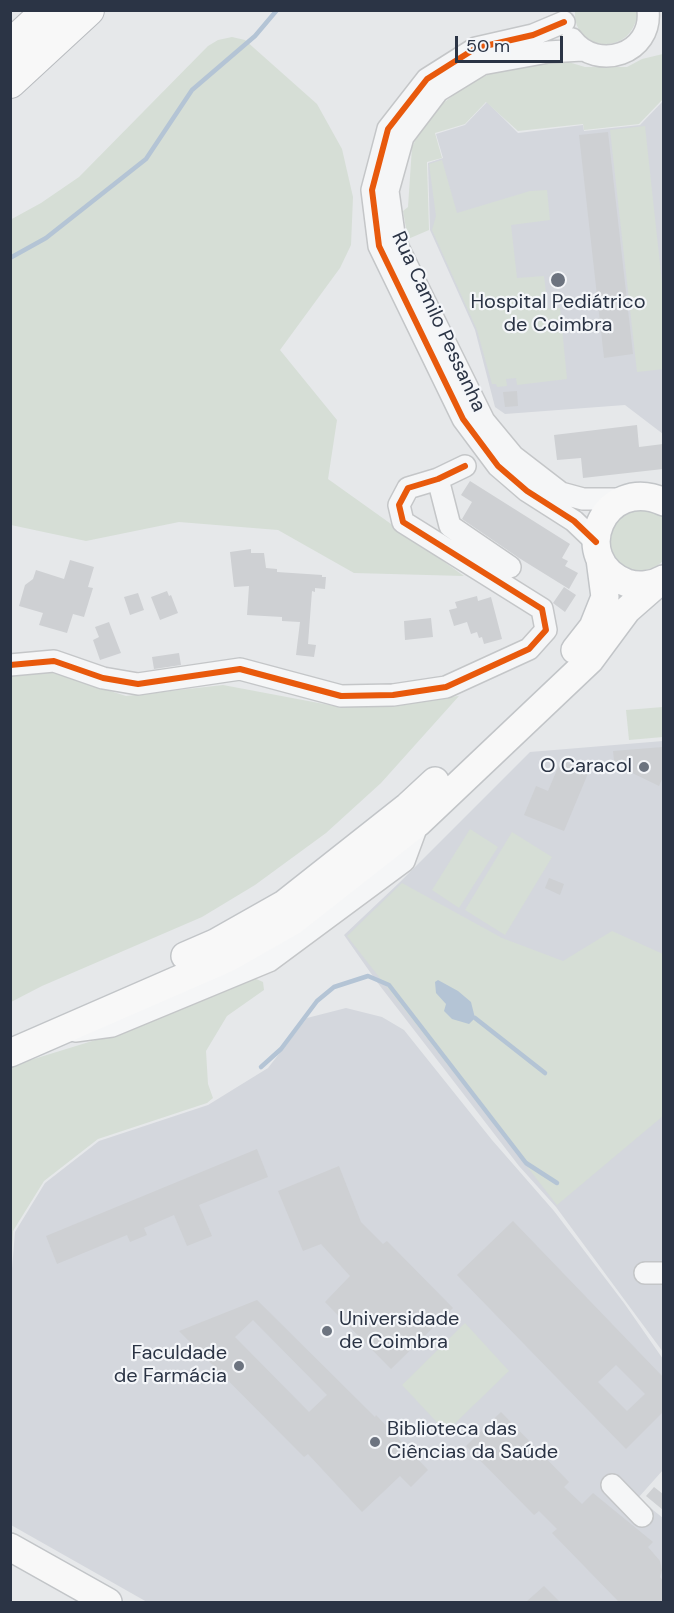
<!DOCTYPE html>
<meta charset="utf-8">
<style>
body{margin:0}
#map{position:relative;width:674px;height:1613px;overflow:hidden;background:#e6e8ea;font-family:"DM Sans",sans-serif}
canvas{display:block}
.frame{position:absolute;inset:0;border:12px solid #2b3445;pointer-events:none}
.scale{position:absolute;left:455px;top:36px;width:108px;height:27px;box-sizing:border-box;border:3px solid #2b3445;border-top:0;padding-left:8px;font-size:18px;line-height:21px;white-space:nowrap;color:#2b3445;-webkit-text-stroke:4px #f4f6f9;paint-order:stroke}
</style>
<div id="map">
<canvas width="674" height="1613"></canvas>
<div class="frame"></div>
<div class="scale">50 m</div>
</div>
<script>
const c = document.querySelector('canvas').getContext('2d');
c.lineJoin = 'round';
function fill(path, color) { c.fillStyle = color; c.fill(path, 'evenodd'); }
function stroke(path, color, width, dash) { c.strokeStyle = color; c.lineWidth = width; c.lineCap = dash ? 'butt' : 'round'; c.setLineDash(dash || []); c.stroke(path); }
function label(font, color, halo, rows, align = 'center') {
  c.font = font + ' "DM Sans",sans-serif'; c.lineWidth = 4.5; c.setLineDash([]); c.textBaseline = 'middle'; c.strokeStyle = halo; c.fillStyle = color; for (const [text, x, y, turn = 0] of rows) {
    c.save(); c.translate(x, y); c.rotate((+turn || 0) * Math.PI / 180); c.textAlign = isNaN(turn) ? turn : align; if (halo) c.strokeText(text, 0, 0); c.fillText(text, 0, 0); c.restore();
  }
}
fill(new Path2D(`
 M663,101V434L625,405L505,414L495,407L475,330L430,230L428,163L443,158L436,134L465,125L487,102L518,133L583,125L584,131L640,125Z
 M663,741V1352L556,1207L519,1166L377,982L344,935L400,882L530,752Z
 M346,1008L382,1017L404,1030L492,1140L554,1211L624,1303L663,1359V1470L638,1498L663,1518V1602H147L11,1525L10,1293L15,1232L45,1183L99,1141L208,1105L268,1068L307,1018Z`), '#d4d7dd');
fill(new Path2D(`
 M575,11H638C633,59 572,51 575,11Z
 M232,37L245,40L317,104L342,149L353,197L351,245L340,268L280,350L337,420L328,479L464,576L354,573L278,530L179,522L86,541L11,525L10,220L41,203L79,177L208,46L218,40Z
 M663,54V99L639,124L584,130L583,124L518,131L486,102L465,124L435,133L442,158L427,162L429,230L408,239L403,211L408,207L412,147L423,125L442,104L465,86L491,73L516,66L565,61L585,67H627L642,59Z
 M645,126L663,292L664,369L637,372L610,130Z
 M442,160L457,213L530,191L547,190L550,220L511,225L517,278L544,276L548,309L560,308L567,379L517,385L516,378L506,379L507,386L497,387L496,384H492L477,330L432,230L436,216L429,164Z
 M637,507L658,512L663,517V561C646,577 616,573 610,548C608,541 610,532 611,524Z
 M50,672L126,696L223,685L340,707L459,696L381,783L326,833L255,885L202,917L42,986L11,1002V675Z
 M663,707V737L629,740L626,710Z
 M470,829L498,847L459,908L432,890Z
 M512,832L552,857L505,935L465,910Z
 M402,883L502,938L563,961L612,931L663,954V1116L557,1205L347,936Z
 M254,978L263,982L264,990L227,1016L206,1051L208,1084L213,1098L207,1103L98,1139L44,1181L13,1231L11,1266V1066L115,1034Z
 M465,1323L509,1371L446,1432L402,1385Z`), '#d6ded6');
fill(new Path2D(`
 M438,980L458,991L471,1002L475,1018L469,1024L452,1019L444,1011L446,1004L436,993L435,982Z`), '#b4c4d5');
stroke(new Path2D(`
 M10,258L46,238L146,159L192,90L255,36L277,10
 M475,1018L545,1073
 M261,1067L281,1049L317,1001L334,987L368,976L389,985L526,1163L557,1183`), '#b4c4d5', 4.5);
fill(new Path2D(`
 M608,132L633,354L604,358L579,135Z
 M517,391L518,406L505,407L503,392Z
 M637,425L639,447L663,444V469L583,478L581,458L557,460L554,435Z
 M470,481L570,544L562,558L568,561L565,566L578,573L569,589L519,558L462,519L472,502L461,495Z
 M251,549V553H264L266,568L277,569V572L322,575V577H326L325,589L315,588V592L312,591L308,644L316,645L314,657L296,655L300,622L282,621V617L247,615L249,586L234,587L230,552Z
 M70,560L94,567L88,587L93,588L84,617L73,614L67,633L39,625L43,613L19,606L25,585L33,579L36,570L64,579Z
 M564,587L576,595L565,612L553,603Z
 M167,591L169,596L171,595L178,613L160,620L151,597Z
 M138,593L144,610L130,615L124,597Z
 M477,596L478,601L491,597L502,639L484,644L482,637L479,638L477,632L471,634L467,622L454,626L449,610L457,608L455,602Z
 M431,618L433,637L405,640L404,621Z
 M109,622L121,653L100,660L93,640L99,637L95,627Z
 M179,653L181,665L154,669L152,657Z
 M663,747V777L659,786L624,769L626,765L614,761L613,751Z
 M561,760L589,771L564,831L524,815L536,786L548,791Z
 M549,878L564,884L560,895L545,888Z
 M257,1149L268,1177L199,1205L212,1236L187,1246L174,1215L144,1228L147,1235L130,1242L127,1235L57,1264L46,1236Z
 M339,1166L361,1222L383,1244L387,1241L453,1308L391,1369L325,1302L350,1276L321,1244L303,1251L278,1191Z
 M513,1221L663,1377V1412L626,1449L457,1275ZM616,1365L645,1394L627,1411L598,1382Z
 M257,1300L375,1417L376,1415L428,1470L411,1487L400,1476L362,1512L308,1454L304,1457L179,1331ZM253,1320L327,1395L309,1412L235,1337Z
 M501,1412L569,1482L564,1487L582,1504L593,1493L653,1542L648,1547L660,1561L662,1570L660,1577L663,1581V1602H619L552,1533L557,1529L539,1511L534,1515L466,1446Z
 M654,1487L663,1494V1510L646,1496Z
 M544,1586L560,1602H526Z`), '#ced0d3');
const minor = new Path2D(`
 M564,22L533,35L476,48L427,79L388,129L372,190L379,246L463,419L498,466L527,491L574,521L596,542
 M572,39C597,72 653,54 648,10
 M582,50L548,52L482,64L438,91L403,137L388,191L395,241L484,421L513,456L561,493L583,499H623
 M438,479L450,526L510,567
 M10,665L54,661L103,678L138,684L240,669L341,696L393,695L446,687L529,649L546,630L542,609L403,522L399,505L408,488L438,479L465,466
 M75,1031L112,1026L269,961L404,861L418,823
 M645,1273H664
 M612,1485L642,1516`);
const major = new Path2D(`
 M663,579C653,585 639,587 627,583C567,560 603,474 664,502
 M575,650L593,627L605,597L600,559
 M185,956L215,943L284,904L408,806L435,781
 M10,1053L228,958L293,921L418,823L590,660L627,610L659,582
 M10,1547L108,1602`);
const highway = new Path2D(`
 M10,46L49,10
 M10,82L88,10`);
stroke(minor, '#c4c6c8', 24);
stroke(major, '#c2c5c8', 30);
stroke(highway, '#b8bbbf', 34);
stroke(minor, '#f5f6f7', 21);
stroke(major, '#f8f8f8', 27);
stroke(highway, '#f8f8f8', 32);
stroke(new Path2D(`
 M564,22L533,35L476,48L427,79L388,129L372,190L379,246L463,419L498,466L527,491L574,521L596,542
 M10,665L54,661L103,678L138,684L240,669L341,696L393,695L446,687L529,649L546,630L542,609L403,522L399,505L408,488L438,479L465,466`), '#e8590c', 6);
for (const [x, y, r, color] of [
 [558,280,8,"#6c737f"],
 [644,767,6,"#6c737f"],
 [327,1331,6,"#6c737f"],
 [239,1366,6,"#6c737f"],
 [375,1442,6,"#6c737f"]
]) { const dot = new Path2D(); dot.arc(x, y, r, 0, 2 * Math.PI); c.fillStyle = color; c.fill(dot); stroke(dot, '#f4f6f9', 2); }
label('20px', '#2b3445', '#f4f6f9', [
 ["Hospital Pediátrico",558,303,"center"],
 ["de Coimbra",558,326,"center"],
 ["O Caracol",632,767],
 ["Universidade",339,1320,"left"],
 ["de Coimbra",339,1343,"left"],
 ["Faculdade",227,1354],
 ["de Farmácia",227,1377],
 ["Biblioteca das",387,1430,"left"],
 ["Ciências da Saúde",387,1453,"left"]
], 'right');
label('20px', '#2b3445', '#f4f6f9', [
 ["Rua Camilo Pessanha",438,322,65]
]);
</script>
